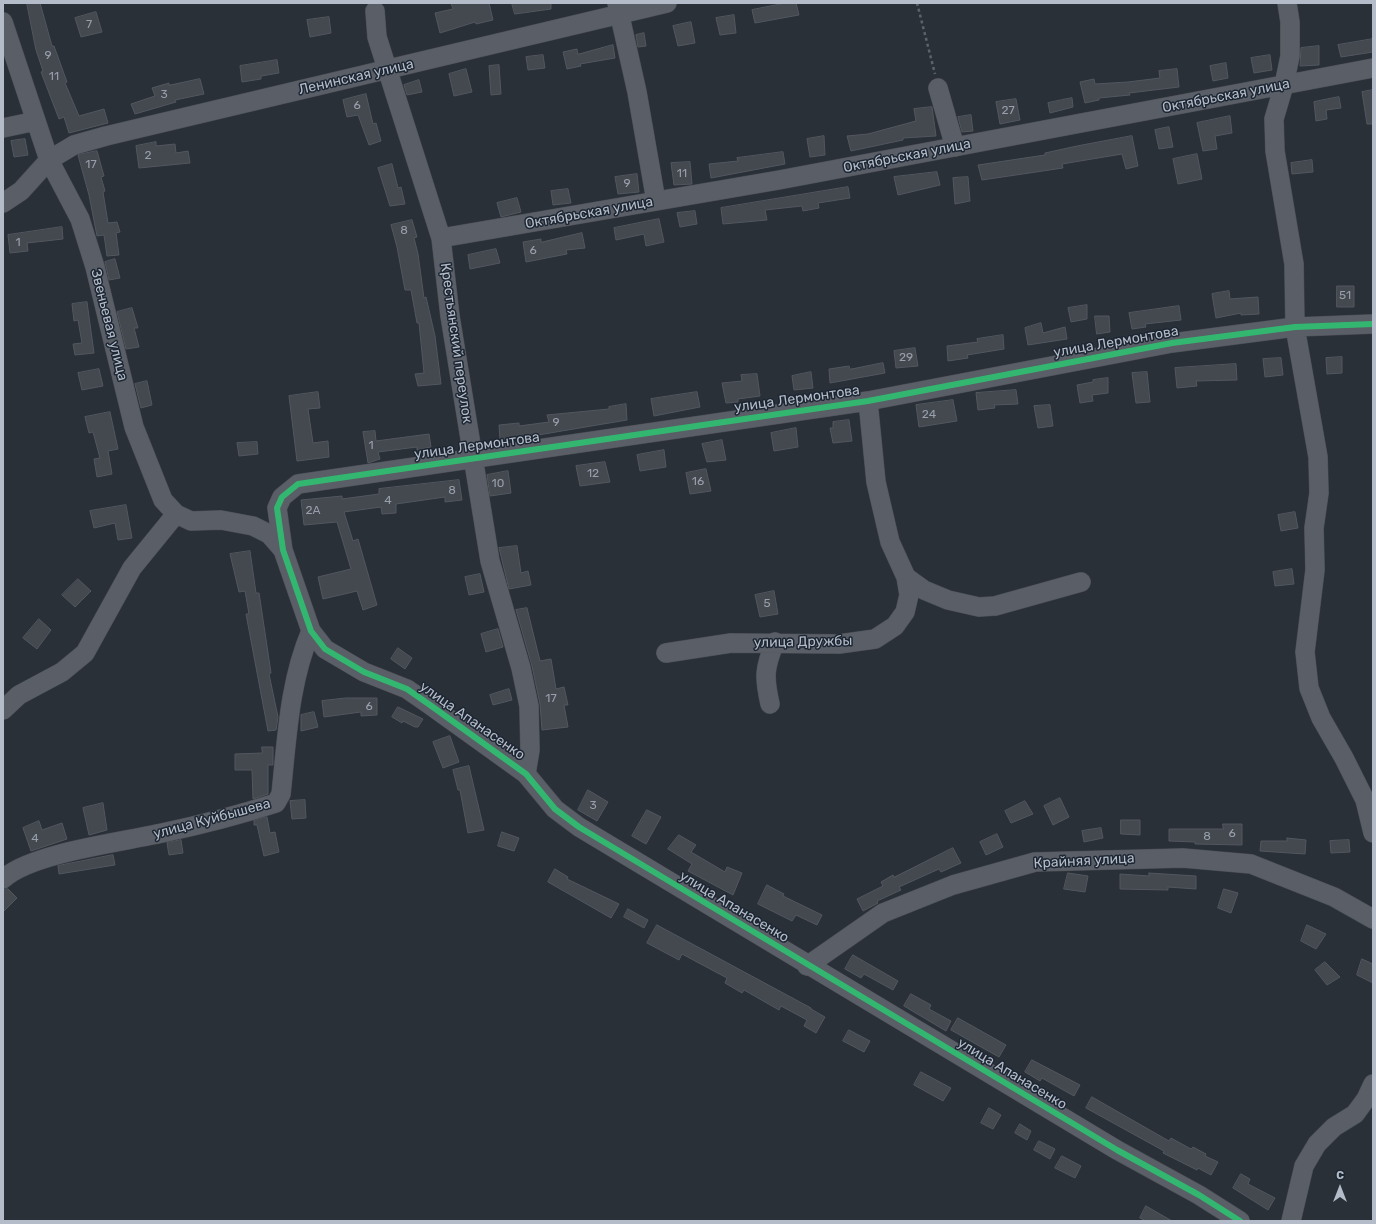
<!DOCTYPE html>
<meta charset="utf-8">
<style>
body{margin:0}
#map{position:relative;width:1376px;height:1224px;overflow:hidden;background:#2a3038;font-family:Rubik,sans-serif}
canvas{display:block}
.frame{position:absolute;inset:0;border:4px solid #b4bcc9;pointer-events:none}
.north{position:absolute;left:1320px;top:1168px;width:40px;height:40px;-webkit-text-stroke:3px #1d2633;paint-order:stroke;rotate:0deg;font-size:11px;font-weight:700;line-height:16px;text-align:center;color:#b4bcc9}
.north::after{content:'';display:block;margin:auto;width:14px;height:18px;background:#b4bcc9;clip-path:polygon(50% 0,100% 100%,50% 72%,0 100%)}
</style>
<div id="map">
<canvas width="1376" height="1224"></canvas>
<div class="frame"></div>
<div class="north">С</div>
</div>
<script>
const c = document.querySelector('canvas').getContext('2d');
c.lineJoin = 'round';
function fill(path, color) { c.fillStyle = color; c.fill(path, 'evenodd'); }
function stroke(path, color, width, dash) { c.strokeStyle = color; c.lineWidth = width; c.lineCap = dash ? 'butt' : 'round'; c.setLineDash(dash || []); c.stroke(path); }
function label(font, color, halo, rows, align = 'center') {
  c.font = font + ' Rubik,sans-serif'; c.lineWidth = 3; c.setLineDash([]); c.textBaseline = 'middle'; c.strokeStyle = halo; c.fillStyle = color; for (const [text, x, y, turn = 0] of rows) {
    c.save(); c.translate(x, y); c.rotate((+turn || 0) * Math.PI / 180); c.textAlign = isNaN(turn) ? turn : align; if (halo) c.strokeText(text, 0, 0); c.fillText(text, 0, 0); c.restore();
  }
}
const building = new Path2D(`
 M27,3H40L52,46H54L67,82L65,83L79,116L104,109L108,123L69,133L64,117L59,119L41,72L43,71L36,50Z
 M451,3H489L493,20L476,24L475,22L440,33L435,13L453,9Z
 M512,3H551V9L515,14Z
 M786,3H796L799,15L755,23L752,10Z
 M96,12L102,32L81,37L75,18Z
 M734,15L736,33L720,35L716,18Z
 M329,17L331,33L310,37L307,20Z
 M691,22L695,43L678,46L673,26Z
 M644,33L646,46L638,47L636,35Z
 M1373,39V52L1341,57L1338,45Z
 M613,45L615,58L580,64L581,66L567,69L563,52L577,49L578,54Z
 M1319,46V65L1300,66L1301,48Z
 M543,55L545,68L528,70L526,57Z
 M1270,55L1272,70L1254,73L1251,58Z
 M277,60L279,73L261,76V79L242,82L240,66Z
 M1226,63L1228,78L1213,81L1210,66Z
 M499,65L501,94L491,95L489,66Z
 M466,69L472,92L454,96L449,74Z
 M1177,69L1179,87L1129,93L1130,95L1099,98V100L1085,103L1080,82L1094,79L1095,84L1128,82L1160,78L1159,71Z
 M200,79L204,94L175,100L176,102L135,114L131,104L155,96L152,88L169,83V85Z
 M419,80L422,92L407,95L404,85Z
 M1373,90V124H1367L1362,92Z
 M366,94L373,124L376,123L381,141L369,145L358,115L347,117L343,100Z
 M1339,97L1341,108L1326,110L1327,119L1316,121L1314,102Z
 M1072,98L1073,107L1050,113L1048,103Z
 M1016,99L1020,120L1000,124L996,102Z
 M932,107L936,136L903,138V140L851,151L847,136L868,134L916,121L914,109Z
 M971,115L973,131L962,132L958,117Z
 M1230,116L1232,133L1215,136L1217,149L1203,151L1197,123Z
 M1169,127L1173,147L1159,149L1155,130Z
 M824,136L825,155L810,157L807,139Z
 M1132,136L1138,166L1126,169L1122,154L1062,164L1063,168L982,180L978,165L1045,155V153L1077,146Z
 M25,139L28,155L14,157L11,141Z
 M156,142V146L175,144L176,153L188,151L190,163L139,168L136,146Z
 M97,151L104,176L101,177L105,191L103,192L108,223L117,222L120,232L116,233L119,255L107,256L104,235L97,236L89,195L78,155Z
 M783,152L785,164L711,178L709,164L738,161L737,158Z
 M1197,154L1202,179L1178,184L1173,159Z
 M1312,160L1313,172L1292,174L1291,163Z
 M690,162L692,184L674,185L671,163Z
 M392,164L398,188L401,187L405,204L390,206L378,168Z
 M937,172L940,185L898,195L894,177Z
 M637,174L639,192L618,194L615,177Z
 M968,177L970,201L955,204L953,178Z
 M848,187L850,198L818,203L819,208L803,211L802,206L765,210L767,220L723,224L721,208Z
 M568,189L571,203L553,205L551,191Z
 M517,198L521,212L501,217L497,203Z
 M695,211L697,224L680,227L677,213Z
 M659,219L664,242L646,246L644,234L616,240L614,228Z
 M412,220L417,237L414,238L418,254L424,298L426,297L435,336L441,384L418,386L415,374L424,373L419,323H417L411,290H405L397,247L391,225Z
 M62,227L63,239L27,243L28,251L10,253L8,235Z
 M582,233L585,248L566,250L567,254L526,262L523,242L541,239V242Z
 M496,249L500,263L470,269L468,255Z
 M115,259L120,278L109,280L105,262Z
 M1337,286H1354V307H1337Z
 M1229,291L1230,299L1258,297L1259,314L1241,315V313L1216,318L1212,294Z
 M87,302L94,353L75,355L73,344L82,343L78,320L74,321L72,304Z
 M1087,305V319L1071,322L1068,308Z
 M1179,306L1181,320L1145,324L1146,327L1132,329L1129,313Z
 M132,308L138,328H134L139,347L126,349L117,312Z
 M1095,316H1109L1110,332L1097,334Z
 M1041,323L1043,333L1065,327L1067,339L1028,345L1025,328Z
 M1003,335L1004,349L967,355L968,358L948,361L947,346L978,342L977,339Z
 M915,348L918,366L896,368L894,351Z
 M1342,357V373L1327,374L1326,358Z
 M1281,358L1283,375L1265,377L1263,359Z
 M883,363L885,373L830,383L829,369L849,366L850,369Z
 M1236,364L1237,380L1196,381L1197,386L1177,388L1175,368Z
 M99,369L103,386L82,390L78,373Z
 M811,372L813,388L794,390L792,376Z
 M1147,372L1150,402L1136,403L1132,373Z
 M757,374L760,396L738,399V402L726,403L722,383L742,381L741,375Z
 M1108,378V393L1092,395L1093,401L1080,403L1077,385L1093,382V380Z
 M147,381L152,405L141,408L135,384Z
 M1016,390L1018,404L994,405L995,408L978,410L976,393Z
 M318,392L320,408L308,409L313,443L328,441L329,457L297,461L289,396Z
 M697,392L700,407L654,416L651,399Z
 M953,400L957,421L919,427L916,405Z
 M626,404L627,420L538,435L539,438L500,439L499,425L519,423V426L549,422L547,415L609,409V407Z
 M1050,405L1053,426L1038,428L1034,406Z
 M110,412L118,449L108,451L112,474L97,477L94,459L100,458L93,432L89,433L85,417Z
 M849,420L852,441L833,443L830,428H833V422Z
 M796,428L798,447L774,451L771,433Z
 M375,431L376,441L429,434L431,447L417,450V447L378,452L380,459L368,463L363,432Z
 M722,440L726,460L707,462L702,444Z
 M257,442L258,454L239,456L237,443Z
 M664,450L666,467L640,471L637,455Z
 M605,462L610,482L580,486L576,466Z
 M706,469L711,491L690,494L686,473Z
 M508,471L511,493L490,496L487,475Z
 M459,480L462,500L445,502V497L396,504V513L382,514L381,507L344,512L353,541L358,539L377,605L363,610L357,591L323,599L318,577L351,569L337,522L304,525L301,500L342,496V499L379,494V489Z
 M126,505L132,538L118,540L115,523L94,528L90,511Z
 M1295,512L1298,528L1281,531L1278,515Z
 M517,546L521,573L528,571L531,585L509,589L499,548Z
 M250,551L256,593H259L261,606L271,673L269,674L278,717L276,730L268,731L246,614H249L245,591L239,592L230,554Z
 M1292,569L1294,584L1275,586L1273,572Z
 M480,574L484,592L469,595L465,577Z
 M78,579L91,591L75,607L62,595Z
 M774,591L778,614L760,617L755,595Z
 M527,608L540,661L551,659L556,689L564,687L568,705H564L568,727L542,730L540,704L532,666L516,610Z
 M39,619L51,630L37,649L23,638Z
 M498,629L503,647L486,652L481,634Z
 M398,648L412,658L405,669L391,659Z
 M509,689L512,700L493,705L490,695Z
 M346,698H377V715L361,716V712L324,717L322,701Z
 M398,707L423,719L418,727H415L403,721L402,723L392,717Z
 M314,712L318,727L301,731V715Z
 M450,736L459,762L443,768L433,742Z
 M262,747H273V765H268V794L253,799L252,770H235V754L262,753Z
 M469,766L484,830L468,833L460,790H458L453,770Z
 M588,790L608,802L597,821L578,810Z
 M1060,798L1069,817L1053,825L1044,806Z
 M305,800L306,818L292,819L290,801Z
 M1025,801L1033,814L1011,823L1005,811Z
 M103,803L107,830L89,835L83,808Z
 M647,810L661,817L646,844L632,836Z
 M267,817L270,833L275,832L279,852L264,856L257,825H254V821Z
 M1121,820H1140V835L1121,834Z
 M39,821L42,830L62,823L67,839L31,851L23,828Z
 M1223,824H1242V845L1195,844V842L1169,841V829H1223Z
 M1101,828L1103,838L1084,842L1082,831Z
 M502,832L519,838L514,851L498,846Z
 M997,834L1003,847L986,855L980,842Z
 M679,835L696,845L691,852L725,872L727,867L742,873L733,895L688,871L692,864L668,849Z
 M1287,838L1306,840L1305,854L1260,851L1261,841H1287Z
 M181,840L183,853L169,855L167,843Z
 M1349,840L1350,852L1331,853L1330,841Z
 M953,848L961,863L941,872L939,869L899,887L901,890L877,901L878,903L863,911L857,899L883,886L881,882L893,875L894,877Z
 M113,855L115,865L59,874L58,866Z
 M555,869L568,877L567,879L619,904L611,918L548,882Z
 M1068,873L1088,876L1085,892L1064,889Z
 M1149,873L1196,876V889L1168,887V890L1120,889V874L1149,876Z
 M767,885L784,894L783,896L822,915L817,925L796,915L792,921L758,904Z
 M8,889L17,898L3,912V890Z
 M1224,889L1238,893L1231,913L1218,908Z
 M628,909L648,920L644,928L624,917Z
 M657,925L811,1008V1009L825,1017L816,1033L804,1026L807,1020L781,1006L779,1010L744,990L742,993L725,983L727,978L682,954L679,960L647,943Z
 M1307,925L1326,934L1316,949L1301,941Z
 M853,955L898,981L893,990L864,974L861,978L845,969Z
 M1362,959L1373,964V983L1357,975Z
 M1325,962L1340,977L1327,985L1315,970Z
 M911,994L931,1005L929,1009L951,1021L946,1031L904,1006Z
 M958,1018L1006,1045L999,1057L951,1030Z
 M849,1030L870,1041L864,1052L843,1041Z
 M1032,1060L1080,1085L1074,1096L1042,1078L1040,1081L1025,1072Z
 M921,1072L951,1088L943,1101L914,1085Z
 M1092,1097L1169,1141L1171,1138L1191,1149L1193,1147L1206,1154L1205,1156L1218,1162L1211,1175L1198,1168L1197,1170L1163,1153L1164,1151L1086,1108Z
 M989,1108L1001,1115L993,1129L981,1123Z
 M1020,1124L1031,1131L1027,1140L1015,1133Z
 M1039,1141L1055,1149L1050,1159L1034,1150Z
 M1062,1156L1081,1166L1075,1178L1055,1168Z
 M1241,1174L1250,1179L1248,1184L1275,1198L1268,1210L1233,1188Z
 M1146,1206L1172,1221H1146L1140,1218Z`);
fill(building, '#444950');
stroke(building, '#52575f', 1);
const minor = new Path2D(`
 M617,3L637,92L656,201
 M1287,3L1290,22V56L1284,85L1274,119L1275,151L1294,264L1295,327L1318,457L1319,493L1314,528L1315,570L1305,652L1309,688L1321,718L1344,758L1365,800L1373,833
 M375,11L377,37L441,238L450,316L490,561L521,668L529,706L530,750L526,774
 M3,22L49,160L80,219L95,267L134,427L163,500L176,514L191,521L221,520L253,526L269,534L283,550
 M938,88L955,147
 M3,128L36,121
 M3,203L21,191L49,160L74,145L106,136L667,3
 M441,238L779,180L1373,68
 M906,577L924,590L948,600L979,607L995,606L1081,582
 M666,653L731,643L839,644L875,639L895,626L905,612L909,595L906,577L890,542L876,482L868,401
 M770,704C764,677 764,669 775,642
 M3,710L19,695L62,672L85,653L132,568L176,514
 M3,879C31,853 122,842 162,833C200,825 239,815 276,803L281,794C287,739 289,682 311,631
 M807,966L883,913L953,885L1035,862L1183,858L1251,864L1334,897L1373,919
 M1240,1221L1199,1195L1117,1150L579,827L555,809L526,774L430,705L407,689L364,672L325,649L311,631L283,550L277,508L282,497L298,484L868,401L1172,343L1295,327L1373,324
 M1291,1221L1304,1166L1317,1144L1334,1127L1355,1114L1366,1099L1373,1084`);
stroke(minor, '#484c53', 20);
stroke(new Path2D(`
 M917,3L935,74`), '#5d636a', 2.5, [3, 3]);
stroke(minor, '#5a5e66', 19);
stroke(new Path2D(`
 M1240,1221L1199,1195L1117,1150L579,827L555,809L526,774L430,705L407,689L364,672L325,649L311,631L283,550L277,508L282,497L298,484L868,401L1172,343L1295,327L1373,324`), '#33b770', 6);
label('12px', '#989fab', null, [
 ["7",89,25],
 ["9",48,56],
 ["11",54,77],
 ["3",164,95],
 ["6",357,106],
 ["27",1008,111],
 ["2",148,156],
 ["17",91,165],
 ["11",682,174],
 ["9",627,184],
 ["8",404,231],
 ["1",18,243],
 ["6",533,251],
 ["51",1345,296],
 ["29",906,358],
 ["24",929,415],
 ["9",556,423],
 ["1",371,446],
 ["12",593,474],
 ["16",698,482],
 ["10",498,484],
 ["8",452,491],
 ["4",388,501],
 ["2А",313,511],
 ["5",767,604],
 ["17",551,699],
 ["6",369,707],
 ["3",593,806],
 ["6",1232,834],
 ["8",1207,837],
 ["4",35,839]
]);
label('14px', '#b4bcc9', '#1d2633', [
 ["Ленинская улица",356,77,-13],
 ["Октябрьская улица",1226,96,-11],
 ["Октябрьская улица",907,156,-11],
 ["Октябрьская улица",589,213,-10],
 ["Звеньевая улица",109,325,76],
 ["улица Лермонтова",1116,342,-10],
 ["Крестьянский переулок",456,343,82],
 ["улица Лермонтова",797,399,-8],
 ["улица Лермонтова",477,446,-8],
 ["улица Дружбы",803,642,-1],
 ["улица Апанасенко",472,721,35],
 ["улица Куйбышева",212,819,-15],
 ["Крайняя улица",1084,861,-3],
 ["улица Апанасенко",734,907,31],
 ["улица Апанасенко",1012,1074,31]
]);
</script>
